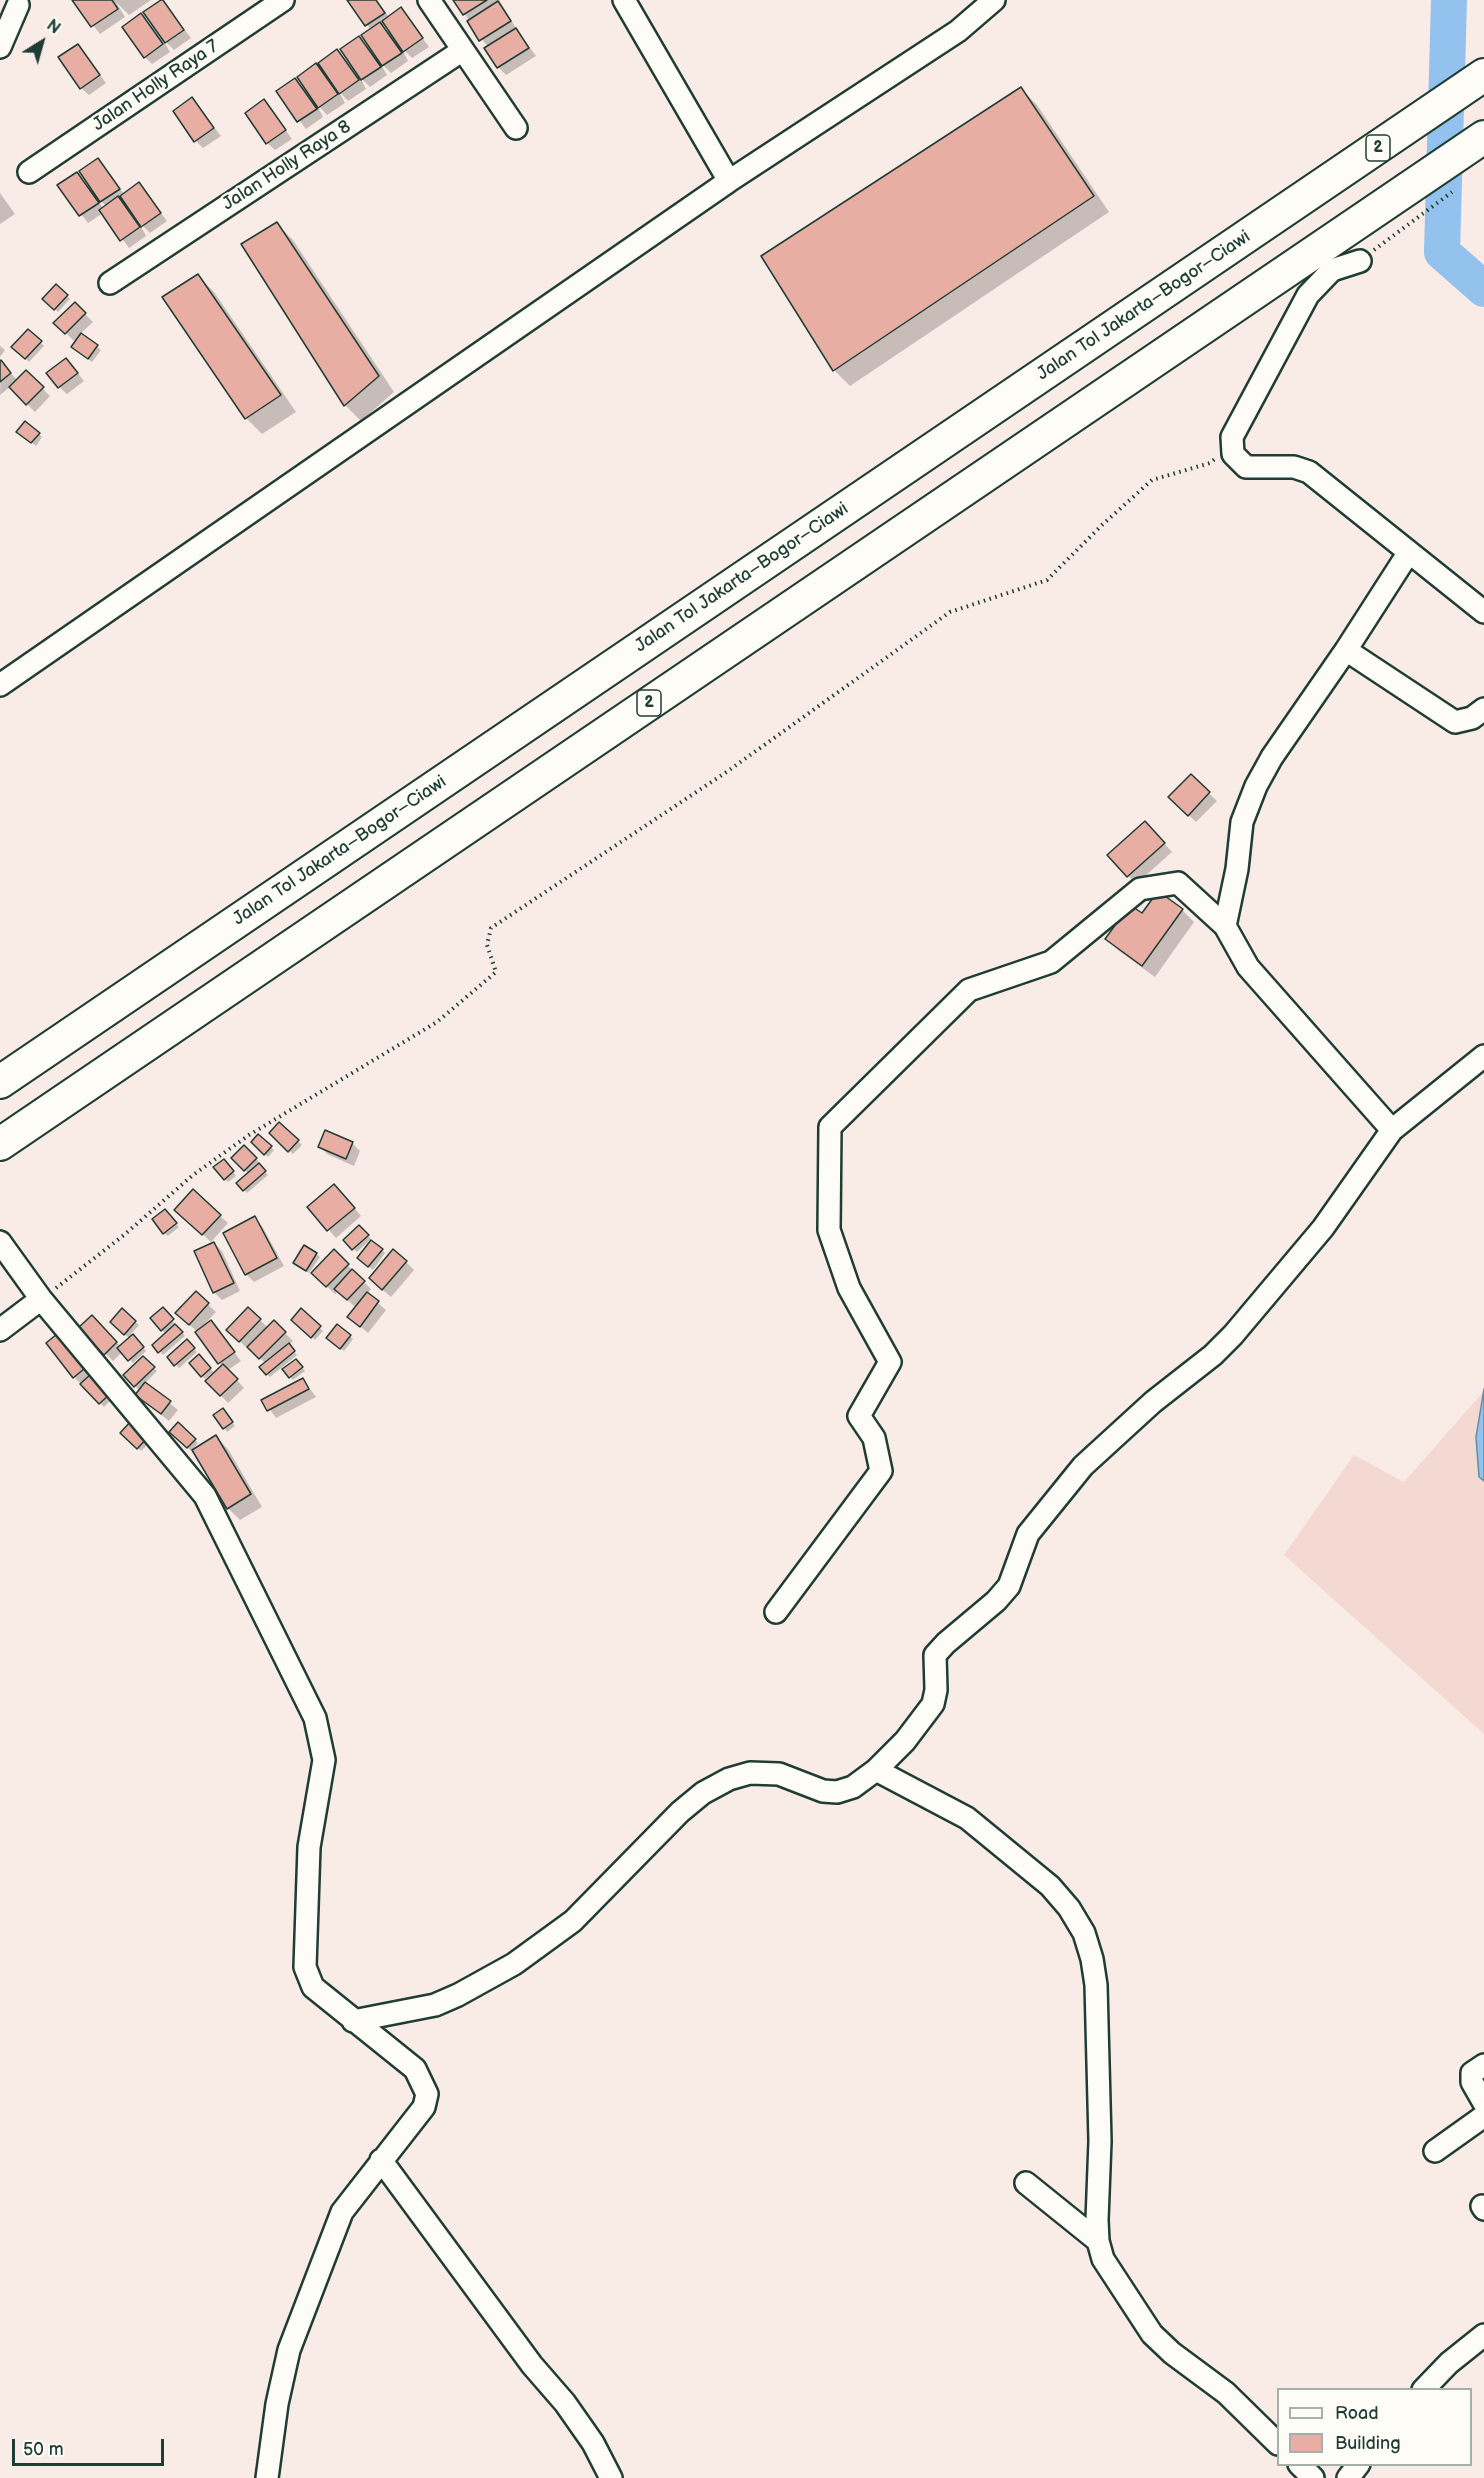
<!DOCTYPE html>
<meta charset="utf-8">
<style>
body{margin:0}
#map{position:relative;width:1484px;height:2478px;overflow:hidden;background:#f9ece6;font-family:"Balsamiq Sans",sans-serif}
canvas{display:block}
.legend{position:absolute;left:1277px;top:2388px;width:195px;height:78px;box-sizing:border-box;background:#fdfcf7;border:2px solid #a4b0a9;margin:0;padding:8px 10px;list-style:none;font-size:18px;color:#1f3d34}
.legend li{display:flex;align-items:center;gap:12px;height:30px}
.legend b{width:30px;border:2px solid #a4b0a9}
.north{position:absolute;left:12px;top:12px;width:60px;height:60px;-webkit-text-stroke:4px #fdfcf7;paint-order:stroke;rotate:37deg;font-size:16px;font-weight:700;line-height:24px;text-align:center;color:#1f3d34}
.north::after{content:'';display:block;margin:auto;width:21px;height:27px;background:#1f3d34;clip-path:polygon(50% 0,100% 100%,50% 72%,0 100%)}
.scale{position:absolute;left:12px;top:2439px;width:152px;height:27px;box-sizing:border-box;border:3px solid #1f3d34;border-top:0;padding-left:8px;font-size:18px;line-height:21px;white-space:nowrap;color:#1f3d34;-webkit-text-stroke:4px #fdfcf7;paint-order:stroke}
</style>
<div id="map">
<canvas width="1484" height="2478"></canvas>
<ul class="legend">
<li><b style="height:8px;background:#fdfcf7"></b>Road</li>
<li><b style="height:16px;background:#e8aea3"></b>Building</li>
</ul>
<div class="north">N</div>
<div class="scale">50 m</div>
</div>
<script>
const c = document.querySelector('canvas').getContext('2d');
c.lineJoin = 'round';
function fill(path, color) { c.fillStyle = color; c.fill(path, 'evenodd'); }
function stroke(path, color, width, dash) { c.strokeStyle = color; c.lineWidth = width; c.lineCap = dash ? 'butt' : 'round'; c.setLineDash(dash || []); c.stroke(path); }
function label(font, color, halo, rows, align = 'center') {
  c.font = font + ' "Balsamiq Sans",sans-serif'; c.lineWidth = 4.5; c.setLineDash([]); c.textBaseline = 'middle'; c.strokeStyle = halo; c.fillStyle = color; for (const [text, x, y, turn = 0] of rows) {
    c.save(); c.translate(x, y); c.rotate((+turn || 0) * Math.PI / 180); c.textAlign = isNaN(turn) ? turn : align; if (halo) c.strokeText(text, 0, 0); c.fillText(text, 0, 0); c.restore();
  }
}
fill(new Path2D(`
 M1484,1391V1734L1284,1555L1354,1455L1404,1482Z`), '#f4d9d2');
const water = new Path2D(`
 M1484,1389V1481L1479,1477L1476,1437Z`);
fill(water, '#92c2ed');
stroke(water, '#648da3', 1.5);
fill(new Path2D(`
 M74,0H151L129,15L116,2L125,17L100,34Z
 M349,0H377L389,17L401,9L429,47L412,58L401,47L408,61L391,73L379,61L387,75L370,87L360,77L366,89L348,101L338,90L345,103L327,115L316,103L323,117L306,129L278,92L295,80L307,91L316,65L327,76L337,51L348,62L359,38L372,49L371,30ZM386,25L392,35L383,27Z
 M454,0H499L517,30L536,56L506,75L498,67L488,47L469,22L470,21Z
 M162,1L191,38L174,50L162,38L170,52L152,64L145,57L141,15L153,27Z
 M78,46L106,83L89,95L81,88Z
 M1021,89L1037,105L1109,212L850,386L834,370Z
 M192,99L221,136L203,148L196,141Z
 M264,101L292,139L275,150L267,143Z
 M98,160L124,194L139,184L167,221L150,233L139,222L146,236L129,248L103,213L88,223L59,186L77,174L88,186ZM97,197L106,206L103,209ZM124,199L130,210L121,201Z
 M0,193L15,214L0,224Z
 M277,224L293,240L394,392L361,421L345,405Z
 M197,275L214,292L296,412L262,434L246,418Z
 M56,286L70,299L58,312L44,299Z
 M75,304L93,322L80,334L101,350L92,362L77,350L80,335L74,341L56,323Z
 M28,331L44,346L29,362L13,347Z
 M0,346L5,350L0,357Z
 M1,362L18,381L26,372L50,396L35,412L10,387L0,395Z
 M73,367L84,381L67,394L59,387Z
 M39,434L42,437L36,446L22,435Z
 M1191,776L1217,801L1196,822L1170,797Z
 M1153,831L1172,852L1136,884L1109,855Z
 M1182,910L1194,922L1155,977L1119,951L1107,939L1142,915Z
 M280,1124L302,1145L293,1154L271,1133Z
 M259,1136L274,1150L268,1157L253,1142Z
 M352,1143L360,1151L354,1166L327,1154L320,1146Z
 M244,1147L260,1163L258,1164L268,1175L247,1193L238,1183L249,1174L233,1158Z
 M227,1164L236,1176L228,1182L225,1179Z
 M342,1193L361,1216L336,1238L309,1207Z
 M168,1214L179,1227L168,1236L164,1233Z
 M220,1216L228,1223L211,1242L184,1217Z
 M254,1218L262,1226L284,1266L254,1282L246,1274Z
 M359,1227L371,1239L357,1252L345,1240Z
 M214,1243L222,1251L240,1291L222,1300L214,1292Z
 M382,1250L385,1253L373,1270L362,1262Z
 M334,1252L371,1289L367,1294L386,1310L368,1333L349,1317L356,1308L338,1291L335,1294L313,1273Z
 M316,1254L320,1257L309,1273L295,1263Z
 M406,1262L414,1270L391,1297L378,1286Z
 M196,1293L216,1312L201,1328L211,1322L241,1361L228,1370L244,1388L228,1403L207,1381L214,1375L212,1373L205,1379L191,1363L202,1359L215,1374L223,1367L198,1332L185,1321Z
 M163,1309L185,1336L163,1355L154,1345L166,1334L162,1330Z
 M123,1310L139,1325L131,1334L146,1351L133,1363L122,1352L113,1361L81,1328L92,1317L121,1347L130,1339L112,1322Z
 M301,1310L323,1331L315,1340L293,1320Z
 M260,1320L268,1328L274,1322L293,1341L289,1345L297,1355L270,1377L262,1368L266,1364L249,1347L248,1349L236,1338Z
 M350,1336L353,1339L344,1351L331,1341Z
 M187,1341L197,1352L179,1368L169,1357Z
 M64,1344L90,1377L112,1399L104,1407L74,1377Z
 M143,1358L157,1371L145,1383L178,1410L169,1421L137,1395L140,1391L125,1375Z
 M299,1364L305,1371L293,1380L290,1377Z
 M303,1379L316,1397L276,1418L263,1400Z
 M226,1414L235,1426L227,1432L224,1428Z
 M178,1424L198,1443L191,1451L171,1432Z
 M122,1433L150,1442L141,1451Z
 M216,1437L228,1449L262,1507L240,1520L228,1508Z`), '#0003');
stroke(new Path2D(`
 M1449,0L1442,252L1484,289`), '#92c2ed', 36);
const building = new Path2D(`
 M72,0H112L118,9L91,27Z
 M161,0H163L184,30L165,43L143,12Z
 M347,0H376L385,13L365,26Z
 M453,0H487L463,15Z
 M498,1L511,21L479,41L467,21Z
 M401,7L423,38L403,52L382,21Z
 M141,13L163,44L144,58L122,27Z
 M380,22L402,53L382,66L361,35Z
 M516,28L529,48L497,68L484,48Z
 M359,36L381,67L361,80L340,49Z
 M78,44L100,75L80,89L58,57Z
 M337,49L359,80L339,94L318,63Z
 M316,63L338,94L318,108L297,77Z
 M295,78L317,109L297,122L276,91Z
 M1021,87L1094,196L833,371L761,256Z
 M192,97L214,128L194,142L173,111Z
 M264,99L286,130L266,144L245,113Z
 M98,158L120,189L100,202L79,171Z
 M77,172L99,203L79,216L57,185Z
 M139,182L161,213L141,227L120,196Z
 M118,196L140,227L120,241L99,210Z
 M277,222L379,376L344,406L241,244Z
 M198,274L281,395L245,419L162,297Z
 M56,284L68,295L54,310L42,299Z
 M75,302L86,313L65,334L53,323Z
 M28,329L42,341L25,359L11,347Z
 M81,333L98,345L88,359L71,347Z
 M66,358L78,373L58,388L46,373Z
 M1,360L11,373L0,382V361Z
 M26,370L44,387L26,405L9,387Z
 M25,421L40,433L31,443L16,432Z
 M1191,774L1210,792L1188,816L1168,797Z
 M1145,821L1165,843L1127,877L1107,855Z
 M1158,891L1183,909L1142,966L1105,939L1130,905L1142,913Z
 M279,1122L299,1140L288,1152L269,1133Z
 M325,1130L353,1142L346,1159L318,1147Z
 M258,1134L272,1146L264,1155L251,1142Z
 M244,1145L257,1158L244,1171L231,1158Z
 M224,1159L234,1171L224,1180L213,1167Z
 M259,1163L266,1171L243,1191L236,1183Z
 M334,1184L355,1208L327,1231L307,1207Z
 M193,1189L221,1215L202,1235L174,1210Z
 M165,1209L177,1223L163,1234L152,1219Z
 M255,1216L277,1258L245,1275L223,1233Z
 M359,1225L369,1235L352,1250L343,1240Z
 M371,1240L383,1249L368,1267L357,1258Z
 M214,1242L234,1283L213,1293L194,1251Z
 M304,1245L317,1253L306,1271L293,1263Z
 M334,1249L349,1264L326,1287L311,1273Z
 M393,1249L407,1261L382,1290L369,1278Z
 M352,1269L365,1281L347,1300L334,1289Z
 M196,1291L209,1303L189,1325L175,1313Z
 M367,1292L379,1301L360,1327L347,1317Z
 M163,1307L174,1319L161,1331L150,1318Z
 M248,1307L261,1319L239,1342L226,1330Z
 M122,1308L136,1321L124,1335L110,1322Z
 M301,1308L321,1326L311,1338L291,1320Z
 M92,1315L117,1342L104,1355L78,1328Z
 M211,1320L235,1352L218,1364L195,1332Z
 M274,1320L286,1332L259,1359L247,1347Z
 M175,1324L183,1332L158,1353L152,1345Z
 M337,1324L351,1335L340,1349L326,1338Z
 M57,1334L84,1369L73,1378L46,1343Z
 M133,1334L144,1347L128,1361L117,1348Z
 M187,1339L195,1348L174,1366L167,1357Z
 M289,1343L295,1351L266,1375L259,1367Z
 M199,1354L211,1368L201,1377L189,1363Z
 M143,1356L155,1367L134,1387L123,1375Z
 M296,1359L303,1367L289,1378L282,1369Z
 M223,1364L238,1379L220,1396L205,1381Z
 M91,1374L110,1394L99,1404L80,1384Z
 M303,1378L309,1389L267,1411L261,1400Z
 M145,1382L171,1401L161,1414L135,1395Z
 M223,1408L233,1422L223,1429L213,1415Z
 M131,1421L148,1437L137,1449L120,1433Z
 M178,1422L196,1439L187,1448L169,1432Z
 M216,1435L251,1494L227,1509L192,1450Z`);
fill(building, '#e8aea3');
stroke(building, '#1f3d34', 1.5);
const minor = new Path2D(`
 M429,0L516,128
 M624,0L729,181
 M0,47L18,5
 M29,172L283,0
 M1360,261L1332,270L1308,295L1232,437L1233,454L1246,467H1294L1309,472L1484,612
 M110,283L463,50
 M1346,650L1455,722L1472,718L1484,709
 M0,685L729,181L958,31L994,0
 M1225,926L1237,869L1242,822L1256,786L1272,757L1346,650L1409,552
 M0,1242L41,1299L205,1496L315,1718L324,1760L309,1847L305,1967L313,1987L415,2069L427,2094L424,2107L342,2212L289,2350L277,2404L267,2478
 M0,1330L41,1299
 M776,1612L881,1471L874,1438L859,1416L890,1362L849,1288L829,1230L830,1127L969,990L1051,962L1140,889L1178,883L1225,926L1248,967L1392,1130
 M876,1770L967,1818L1050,1886L1069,1908L1084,1933L1092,1959L1096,1985L1100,2141L1097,2220L1098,2241L1103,2259L1152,2334L1172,2353L1226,2393L1278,2444
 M353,2021L435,2005L458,1995L514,1964L573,1921L680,1812L703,1793L729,1779L750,1773L779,1774L823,1791L837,1792L853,1787L876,1770L905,1741L933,1704L936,1690L935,1655L946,1643L996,1601L1009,1586L1028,1534L1083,1466L1153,1402L1213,1355L1233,1335L1323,1228L1392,1130L1484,1056
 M1484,2065L1472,2073V2082L1484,2103
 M1435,2151L1484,2116
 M381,2160L532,2365L565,2403L593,2443L611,2478
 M1026,2183L1098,2241
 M1482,2206L1484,2209
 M1423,2390L1449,2363L1484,2335
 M1299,2464L1313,2478
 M1348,2478L1359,2464`);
const highway = new Path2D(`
 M0,1082L1484,75
 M0,1144L1484,137`);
stroke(minor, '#1f3d34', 26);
stroke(highway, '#1f3d34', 36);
stroke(new Path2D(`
 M1374,250L1452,192
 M56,1288L124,1235L193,1175L249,1135L437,1022L496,972L487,945L491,928L728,771L950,612L1047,580L1102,525L1152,480L1210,463L1216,458`), '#1f3d34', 4, [1.5, 4.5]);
stroke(minor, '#fdfcf7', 21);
stroke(highway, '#fdfcf7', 32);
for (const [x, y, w] of [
 [1378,148,24],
 [649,703,24]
]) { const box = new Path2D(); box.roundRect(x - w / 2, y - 13, w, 26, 4.5); c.fillStyle = '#fdfcf7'; c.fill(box); stroke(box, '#1f3d34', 1.5); }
label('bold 16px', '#1f3d34', null, [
 ["2",1378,148],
 ["2",649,703]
]);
label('18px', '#1f3d34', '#fdfcf7', [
 ["Jalan Holly Raya 7",156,86,-34],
 ["Jalan Holly Raya 8",287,166,-33],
 ["Jalan Tol Jakarta–Bogor–Ciawi",1144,306,-34],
 ["Jalan Tol Jakarta–Bogor–Ciawi",742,578,-34],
 ["Jalan Tol Jakarta–Bogor–Ciawi",340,851,-34]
]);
</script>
